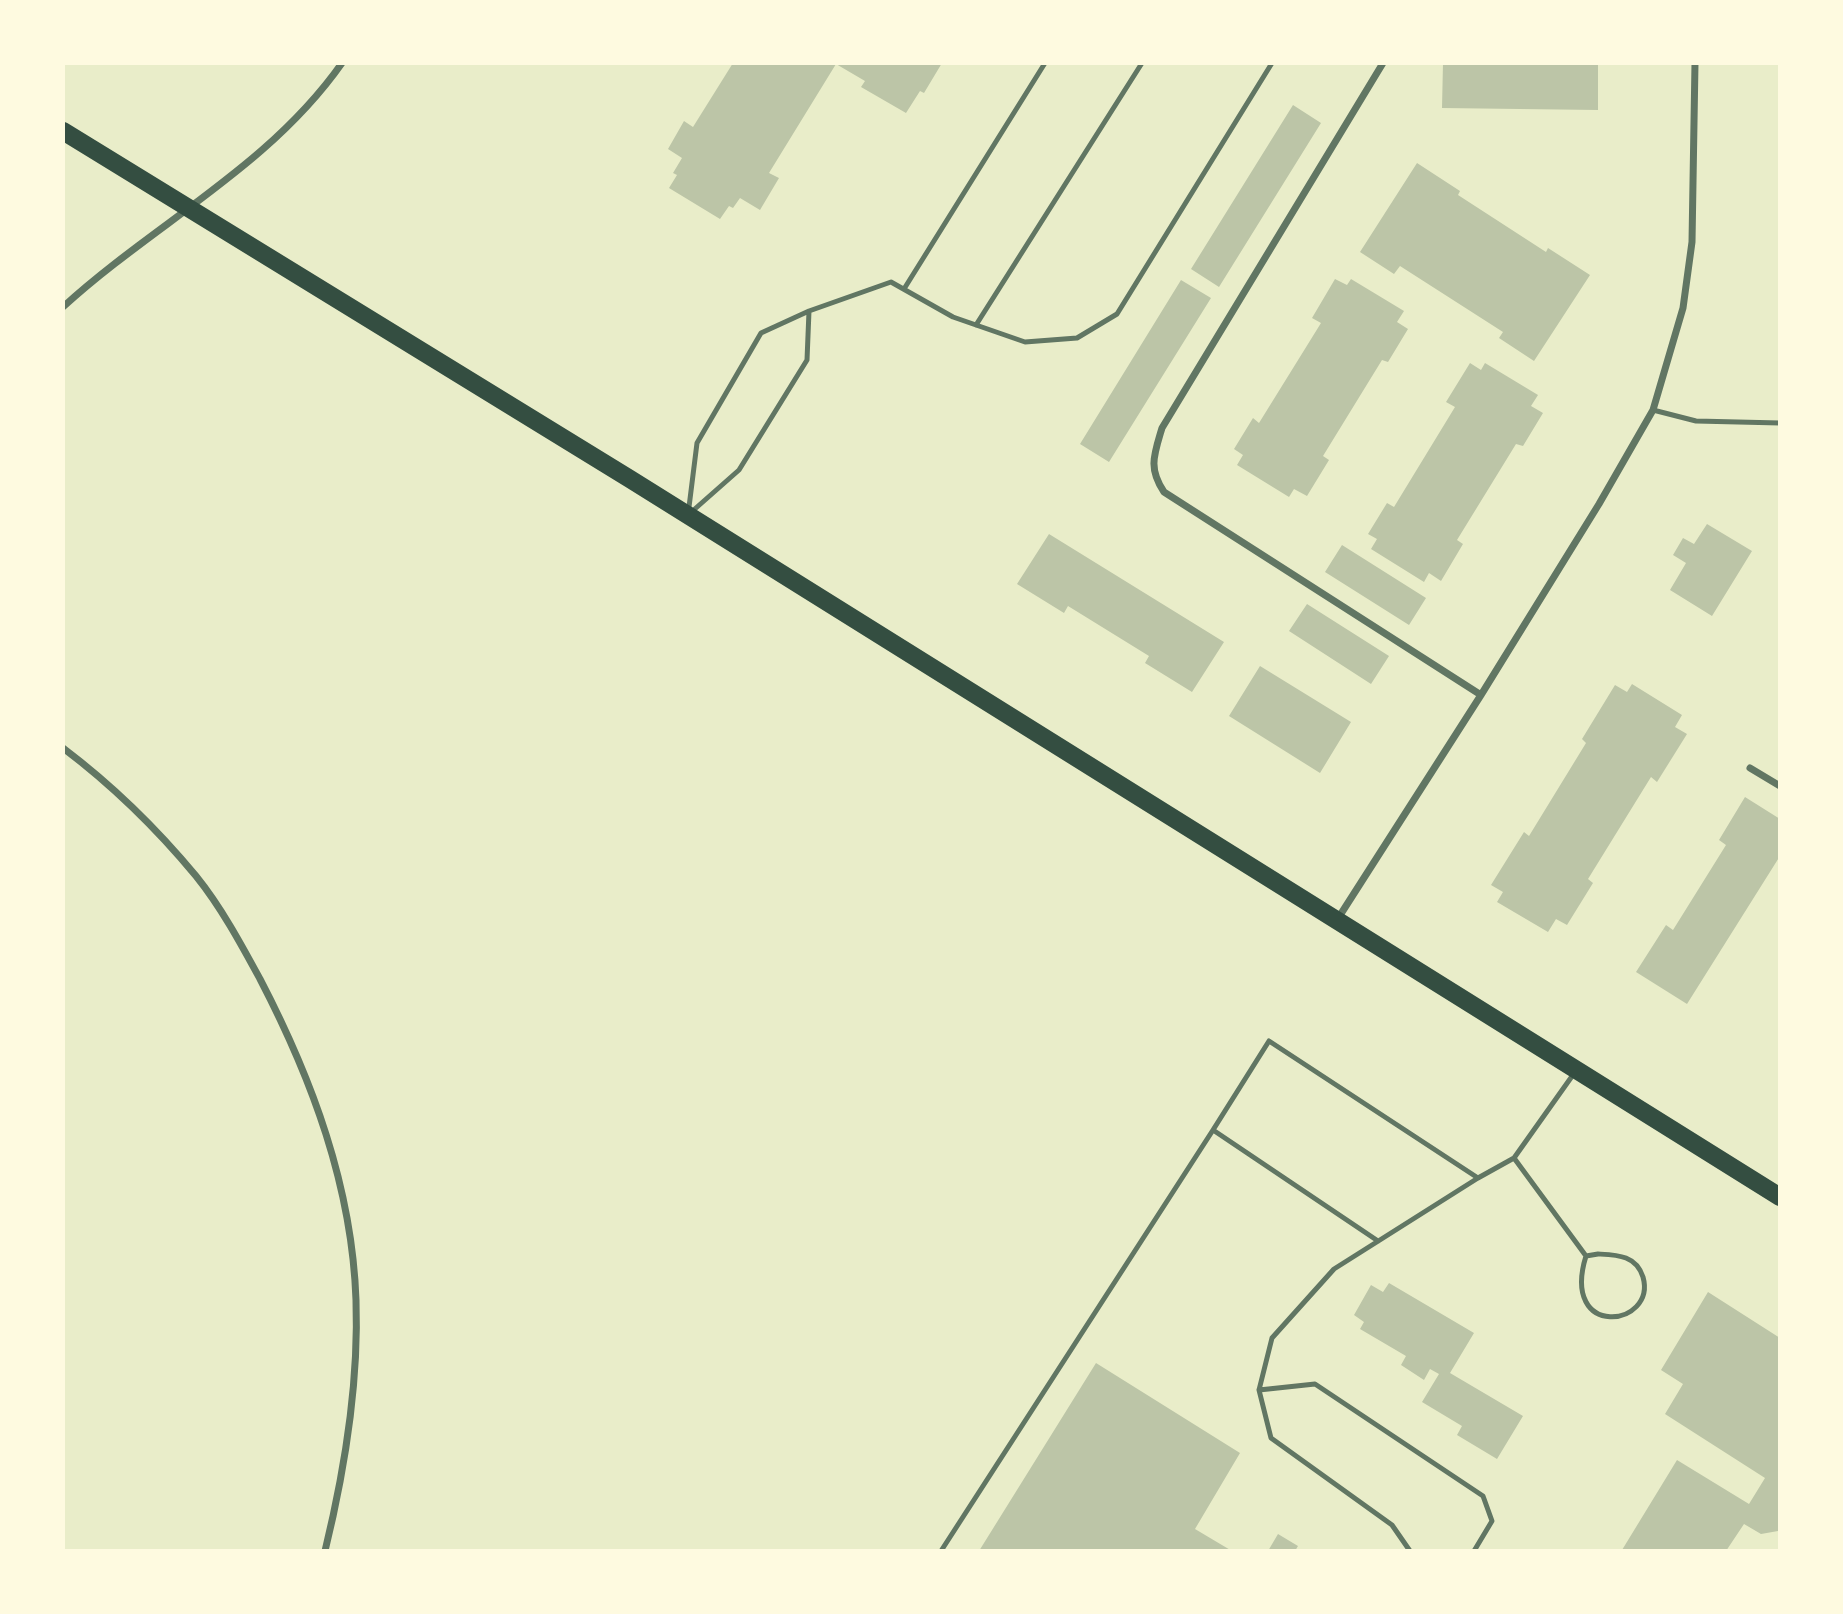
<!DOCTYPE html>
<style>
body{margin:0}
#map{position:relative;width:1843px;height:1614px;overflow:hidden;background:#e9edc9;font-family:Rubik,sans-serif}
canvas{display:block}
.frame{position:absolute;inset:0;border:65px solid #fefae0;pointer-events:none}
</style>
<div id="map">
<canvas width="1843" height="1614"></canvas>
<div class="frame"></div>
</div>
<script>
const c = document.querySelector('canvas').getContext('2d');
c.lineJoin = 'round';
function fill(path, color) { c.fillStyle = color; c.fill(path, 'evenodd'); }
function stroke(path, color, width, dash) { c.strokeStyle = color; c.lineWidth = width; c.lineCap = dash ? 'butt' : 'round'; c.setLineDash(dash || []); c.stroke(path); }
fill(new Path2D(`
 M733,63H942L924,93L920,91L906,113L861,87L865,81L836,64L769,173L779,178L760,210L740,198L733,208L729,206L720,219L669,188L677,175L673,173L682,158L668,149L684,121L693,127Z
 M1443,63H1598V110L1442,108Z
 M1293,105L1321,123L1219,287L1191,269Z
 M1417,163L1460,191L1458,195L1546,252L1548,248L1590,275L1534,361L1499,338L1503,332L1400,266L1394,274L1360,252Z
 M1335,279L1347,285L1351,279L1404,311L1397,322L1408,329L1388,362L1382,360L1323,456L1329,460L1307,496L1294,489L1289,497L1237,465L1243,455L1234,449L1253,418L1259,423L1321,323L1312,318Z
 M1181,280L1211,298L1109,462L1080,444Z
 M1470,363L1481,370L1485,363L1538,395L1531,406L1543,413L1523,446L1516,444L1457,540L1463,544L1441,581L1429,573L1424,582L1371,549L1377,539L1368,534L1387,503L1394,507L1455,407L1446,402Z
 M1707,524L1752,551L1712,616L1670,590L1686,563L1673,555L1683,538L1694,544Z
 M1049,534L1224,642L1192,692L1145,663L1149,656L1068,606L1064,613L1017,584Z
 M1342,545L1426,598L1409,625L1325,572Z
 M1307,604L1389,656L1371,684L1289,631Z
 M1260,666L1351,722L1320,773L1229,716Z
 M1632,684L1682,715L1675,727L1687,734L1657,782L1651,777L1588,879L1593,883L1567,925L1556,919L1548,932L1497,902L1503,892L1491,885L1524,832L1529,836L1586,743L1582,739L1615,685L1627,692Z
 M1745,797L1780,819V856L1687,1004L1636,972L1666,925L1673,930L1726,845L1719,840Z
 M1389,1283L1474,1333L1450,1373L1523,1416L1497,1459L1457,1435L1462,1426L1422,1402L1439,1374L1430,1369L1424,1380L1401,1365L1406,1356L1360,1329L1364,1322L1354,1315L1371,1285L1383,1292Z
 M1708,1292L1780,1338V1528L1778,1531L1761,1534L1744,1524L1726,1551H1624L1622,1550L1677,1460L1749,1504L1765,1478L1665,1414L1683,1384L1661,1370Z
 M1096,1363L1240,1453L1195,1529L1232,1551H979Z
 M1278,1534L1298,1546L1295,1551H1268Z`), '#bcc5a7');
stroke(new Path2D(`
 M904,289L1045,63
 M809,311L891,282L953,317L1025,342L1077,338L1117,314L1272,63
 M809,311L807,360L739,470L688,515L697,443L761,333Z
 M976,325L1142,63
 M1653,410L1696,421L1780,423
 M1514,1158L1586,1256
 M1378,1241L1213,1130L1269,1041L1478,1178
 M1598,1254C1617,1255 1636,1255 1643,1277C1657,1327 1560,1340 1586,1256Z
 M1259,1390L1271,1438L1392,1525L1410,1551
 M941,1551L1213,1130
 M1474,1551L1492,1521L1483,1496L1315,1384L1259,1390L1272,1338L1334,1269L1478,1178L1514,1158L1575,1072`), '#617663', 5);
stroke(new Path2D(`
 M1383,63L1162,428C1154,455 1148,468 1164,492L1481,695
 M63,307C155,223 269,167 342,63
 M63,748C112,785 157,829 196,876C221,907 241,944 260,979C312,1079 352,1186 356,1300C359,1385 345,1469 325,1551
 M1750,768L1780,786
 M1337,920L1481,695L1599,504L1653,410L1683,308L1692,242L1695,63`), '#617663', 7);
stroke(new Path2D(`
 M63,131L630,479L1780,1197`), '#344e41', 18);
</script>
